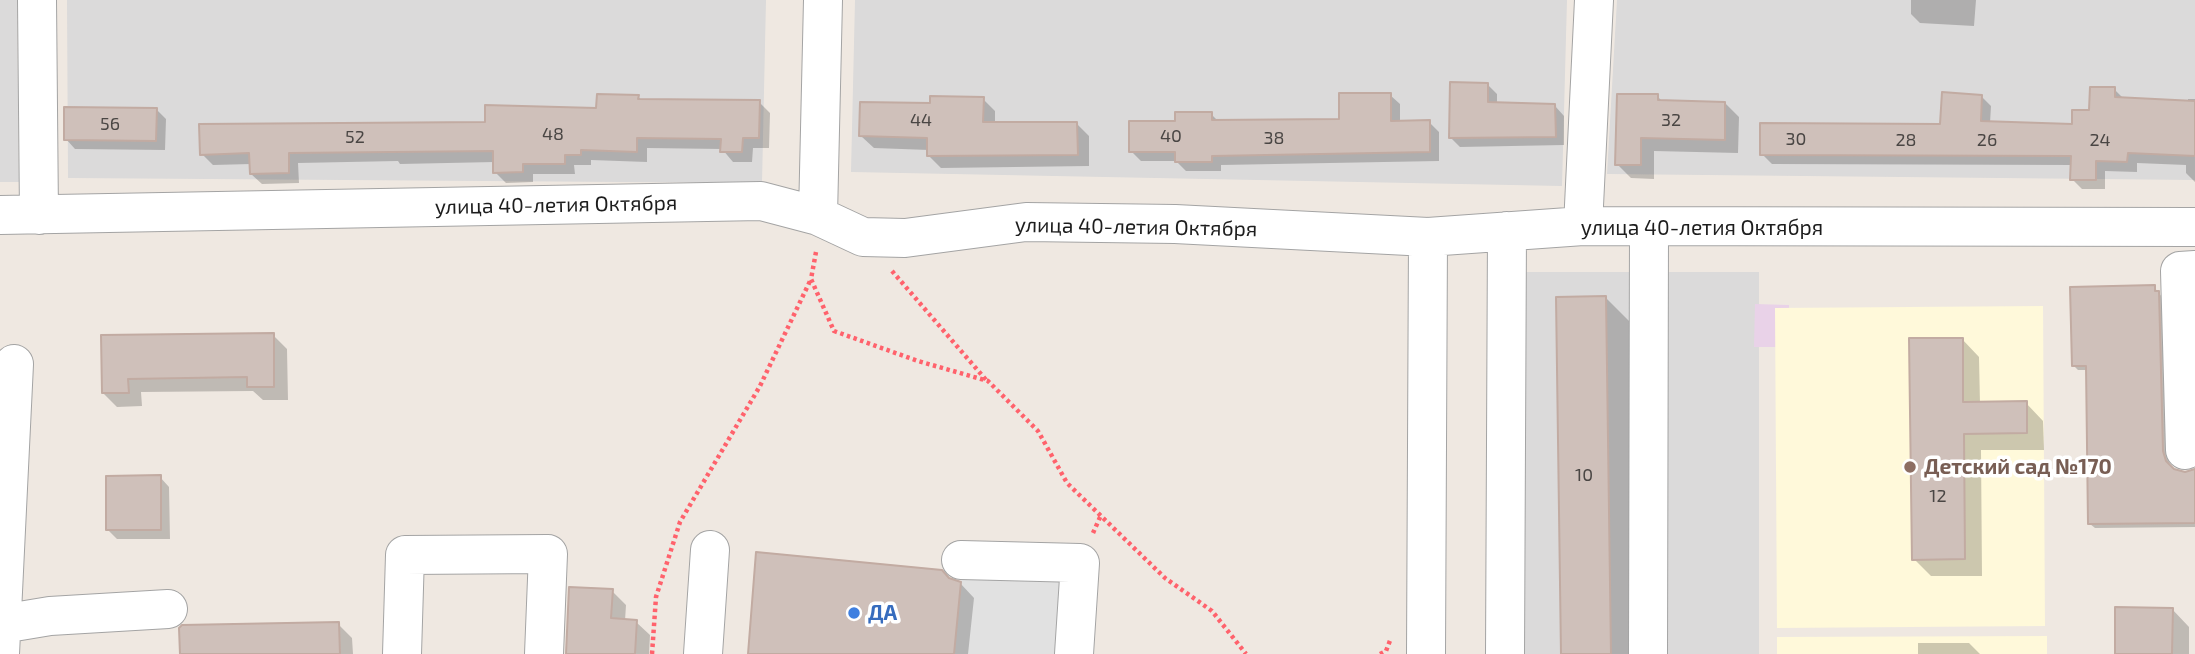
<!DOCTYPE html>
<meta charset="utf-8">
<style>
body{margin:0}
canvas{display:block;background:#efe8e1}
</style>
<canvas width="2195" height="654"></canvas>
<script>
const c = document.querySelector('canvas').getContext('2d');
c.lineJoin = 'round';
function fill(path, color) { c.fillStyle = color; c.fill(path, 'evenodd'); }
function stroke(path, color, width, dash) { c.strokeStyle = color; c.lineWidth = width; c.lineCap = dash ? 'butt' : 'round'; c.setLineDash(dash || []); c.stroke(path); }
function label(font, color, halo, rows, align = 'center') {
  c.font = font + ' "Exo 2",sans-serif'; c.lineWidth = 7; c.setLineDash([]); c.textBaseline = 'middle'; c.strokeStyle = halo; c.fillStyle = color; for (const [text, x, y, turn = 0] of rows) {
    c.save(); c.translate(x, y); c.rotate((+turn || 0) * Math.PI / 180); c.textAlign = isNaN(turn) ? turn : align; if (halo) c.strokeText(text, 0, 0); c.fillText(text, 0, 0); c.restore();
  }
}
fill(new Path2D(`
 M0,0H17L19,182H0Z
 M67,0H766L762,183L68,178Z
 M855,0H1567L1562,186L851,172Z
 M1617,0H2195V180L1607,174Z
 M1517,272H1759V654H1516Z`), '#dbdada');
fill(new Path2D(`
 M1755,304L1789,305L1788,347H1754Z`), '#e9d2e8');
fill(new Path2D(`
 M2043,306L2045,626L1777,628L1775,308Z
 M2047,636V654H1777V637Z`), '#fff9da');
fill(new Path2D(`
 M962,572L1078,579L1074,654H954Z`), '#e1e1e1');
fill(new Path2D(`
 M1911,0H1976L1974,26L1920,23L1911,14Z
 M1488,85L1497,94V104L1555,106L1564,116V145L1460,147L1451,138Z
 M2114,89L2125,100L2188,103V99H2195V182L2186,173V165L2137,163V172L2105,171V189H2082L2072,179V165L1772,164L1762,154L1942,126L1981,96L1991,106L1990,123L2073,125Z
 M1390,95L1400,104V122H1429L1439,132V161L1221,165V171H1186L1176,161H1141L1131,151L1177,123L1211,114L1219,122L1341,121Z
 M638,96L642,101L759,102L770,113L769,148H753L752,162H733L722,149L647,148V162L591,160V165H574L575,174H533V182L506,183L495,172V162L400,164L398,161L298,163L299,183L262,184L251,174V164L213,165L202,154L598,110Z
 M1657,96L1663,102L1725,103L1739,117L1738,153L1654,151V179L1631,178L1617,164Z
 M983,99L995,111V124H1077L1089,136V166L941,168L929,156V150L874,148L861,136L931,105Z
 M156,109L166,119L165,150L75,149L66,139Z
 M2154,287L2162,297L2167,456L2171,468L2185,474L2195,471V527L2095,528L2090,524L2088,370H2078L2073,365Z
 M1606,298L1630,322L1635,654H1562Z
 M273,335L287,349L288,400H263L253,391L141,392L142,406L117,407L103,393V337Z
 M1962,339L1979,357L1980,404L2026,403L2043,421L2044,450H1981L1982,576H1931L1914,559Z
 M160,477L169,487L170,539H117L108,530Z
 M949,580L960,583L974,598L968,654H749Z
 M612,591L626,605L625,621L636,622L650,635L649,654H568Z
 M2172,609L2189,627V654H2117Z
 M338,624L352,638L353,654H182Z
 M1918,643H1969L1980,654H1918Z`), '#0003');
const building = new Path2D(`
 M1450,82L1488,83V102L1555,104L1556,137L1449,138Z
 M2090,87H2115V97L2195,101V156L2128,153L2127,162L2096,161V180H2070L2071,156L1760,155V123L1940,124L1942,92L1982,95L1981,121L2072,124V110H2089Z
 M1339,93H1391V121L1430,120V152L1212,156V162H1175V152H1129V121H1175V112H1212V120L1339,119Z
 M597,94L639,95L638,99L760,100L759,138H743L742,152H720L721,139L637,138V152L581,150V155H565V164H523V172L493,173V151L289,153V173L250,174L249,153L200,155L199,124L485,122V105L596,108Z
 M1617,94H1658V100L1725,102V140L1641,138V165H1615Z
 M930,96L984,97L983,122H1077L1078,155L927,156V138L859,136L860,102L930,103Z
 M64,107L157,108L156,141L64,140Z
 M2155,285V291H2159L2163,451L2166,461L2174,469L2185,472L2195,469V523L2088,524L2086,366H2072L2070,287Z
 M1606,296L1611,654H1561L1556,297Z
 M274,333V387H247V377L128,379L129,393H102L101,335Z
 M1909,338H1963V402L2027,401V433L1964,434L1965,559L1912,560Z
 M161,475V530H106V476Z
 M756,552L942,570L949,578L961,582L954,654H748Z
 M569,587L613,589L611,618L637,620L635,654H566Z
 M2115,607L2173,608L2172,654H2115Z
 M339,622L340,654H180L179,628L182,625Z`);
fill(building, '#cfc0ba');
stroke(building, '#c2aba2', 2);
const minor = new Path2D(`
 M37,0L39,215
 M0,215L761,201L818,216L863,237L905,238L1026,222L1175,224L1428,237L1583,226L2195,227
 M818,216L823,0
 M1583,226L1594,0
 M2185,450L2180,271L2195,270
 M961,560L1080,563L1074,654
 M2,624L50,616L168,609
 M0,654L14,364
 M402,654L405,555L548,554L544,654
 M703,654L710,550
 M1426,654L1428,237
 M1505,654L1507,231
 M1648,654L1649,229`);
stroke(minor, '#a4a4a4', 40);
stroke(new Path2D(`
 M816,252L811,279L834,331L918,361L988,381L1038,431L1067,483L1165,578L1212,611L1246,654
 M892,271L987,381
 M1093,533L1101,515
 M652,654L656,597L680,522L760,386L811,279
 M1380,654L1386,651L1391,638`), '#ff626c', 4.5, [3.5, 3.5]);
stroke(minor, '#fff', 38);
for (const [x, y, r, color] of [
 [1910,467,7,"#8d6e63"],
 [854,613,7,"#3f7fe0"]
]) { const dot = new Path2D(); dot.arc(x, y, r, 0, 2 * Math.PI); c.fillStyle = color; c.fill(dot); stroke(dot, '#fff', 2.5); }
label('18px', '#4a4644', null, [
 ["44",921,120],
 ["32",1671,120],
 ["56",110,124],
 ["48",553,134],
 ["40",1171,136],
 ["52",355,137],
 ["38",1274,138],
 ["30",1796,139],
 ["28",1906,140],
 ["26",1987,140],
 ["24",2100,140],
 ["10",1584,475],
 ["12",1938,496]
]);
label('21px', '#1d1d1d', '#fff', [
 ["улица 40-летия Октября",556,205,-1],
 ["улица 40-летия Октября",1136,227,1],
 ["улица 40-летия Октября",1702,228]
]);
label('bold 21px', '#785e54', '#fff', [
 ["Детский сад №170",1924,467]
], 'left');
label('bold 21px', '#366cbe', '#fff', [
 ["ДА",868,613]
], 'left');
</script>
